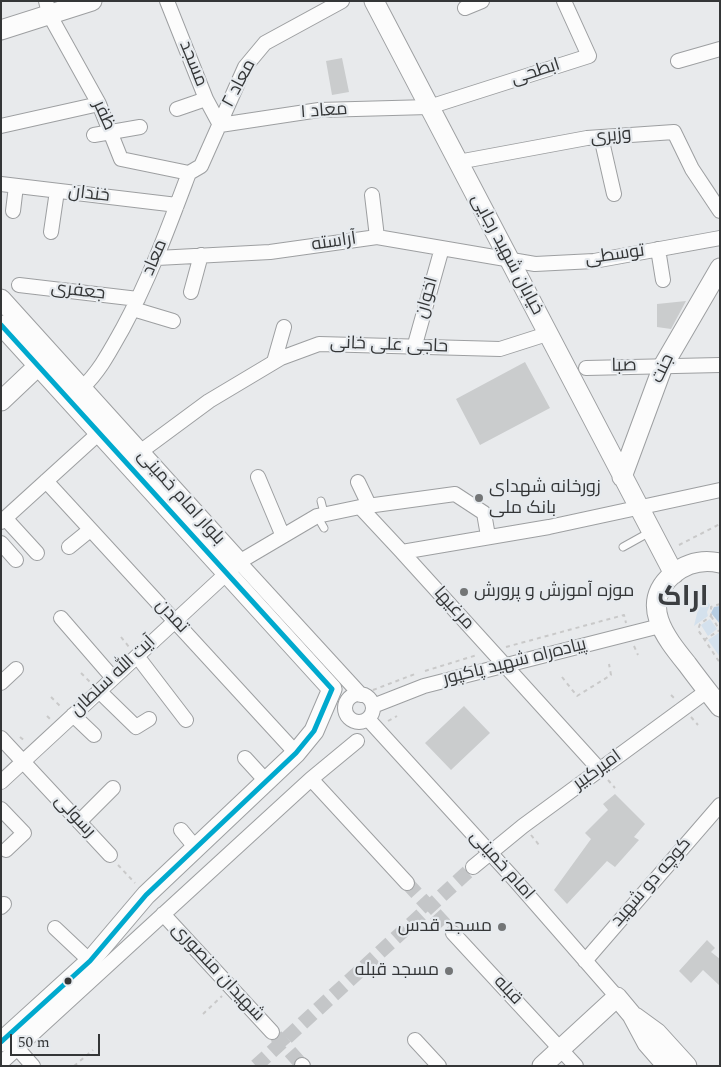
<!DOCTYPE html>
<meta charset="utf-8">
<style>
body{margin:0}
#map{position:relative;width:721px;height:1067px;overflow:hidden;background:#e8eaec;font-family:Spectral,serif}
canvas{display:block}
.frame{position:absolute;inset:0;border:2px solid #343637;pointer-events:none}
.scale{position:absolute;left:10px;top:1034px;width:90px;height:22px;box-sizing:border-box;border:2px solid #343637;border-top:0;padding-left:6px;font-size:15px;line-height:18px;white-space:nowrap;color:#343637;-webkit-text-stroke:4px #e6eaee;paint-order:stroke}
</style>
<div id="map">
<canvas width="721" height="1067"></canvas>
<div class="frame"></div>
<div class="scale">50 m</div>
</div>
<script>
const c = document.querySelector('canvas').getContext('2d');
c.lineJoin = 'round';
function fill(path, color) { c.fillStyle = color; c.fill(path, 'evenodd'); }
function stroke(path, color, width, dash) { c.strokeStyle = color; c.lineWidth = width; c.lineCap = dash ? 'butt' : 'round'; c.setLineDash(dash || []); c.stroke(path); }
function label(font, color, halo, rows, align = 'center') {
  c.font = font + ' Spectral,Cairo,serif'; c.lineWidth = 4.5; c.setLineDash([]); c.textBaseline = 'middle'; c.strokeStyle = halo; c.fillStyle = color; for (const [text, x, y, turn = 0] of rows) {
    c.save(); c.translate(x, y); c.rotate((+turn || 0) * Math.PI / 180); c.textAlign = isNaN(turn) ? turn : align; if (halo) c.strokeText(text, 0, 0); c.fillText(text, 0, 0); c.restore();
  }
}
fill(new Path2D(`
 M706,599L710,605L707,612L708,616L694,626L699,605Z
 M710,619L717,629L708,636L701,625Z
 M720,632V657L708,640Z`), '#d4e1ed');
fill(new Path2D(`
 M720,606V624L711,613L714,607Z`), '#b6cde2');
fill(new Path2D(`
 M342,58L349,92L332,95L326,61Z
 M686,301L671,329L657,327V304Z
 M525,362L550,408L480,445L456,399Z
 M464,706L490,733L451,770L425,743Z
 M615,794L645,824L634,837L639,840L615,867L607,861L567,904L554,890L591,839L585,833L608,810L603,804Z
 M707,940L715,948L711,952L720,959V986L703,970L691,983L679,971Z`), '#cacccd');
stroke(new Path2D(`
 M407,883L453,933
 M276,1036L302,1065
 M256,1066L473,867`), '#c4c6c8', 14, [14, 7]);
const lane = new Path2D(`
 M321,501L324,513
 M317,516L324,528
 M623,547L650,532`);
const street = new Path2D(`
 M46,1L49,14L99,104L121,159L189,173
 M167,1L206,99L220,125
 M465,8L482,1
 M678,61L720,49
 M177,109L206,99
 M220,125L319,110L429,107L589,56L564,1
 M1,126L99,104
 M94,135L140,127
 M601,137L614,194
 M458,162L587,138L674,132L692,169L720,211
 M1,184L177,205
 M372,195L377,237
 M13,211L16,186
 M51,232L57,191
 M658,249L663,280
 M157,258L270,252L377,237L535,264L594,261L720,238
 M19,285L138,299
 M191,292L201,255
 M133,309L173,321
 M414,348L442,248
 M274,362L284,327
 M586,368L720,365
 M82,388C100,371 110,351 123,328C150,278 169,226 189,173L201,166L245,67L265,43L342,1
 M140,452L209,401L281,358L319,344L500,349L547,334
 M258,477L282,534
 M46,481L296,753
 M358,482L369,505
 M360,507L455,494L484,513L488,536
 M5,518L37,553
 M1,522L99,433
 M1,543L16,560
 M69,547L90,530
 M402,552L599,769
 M61,618L113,678
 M137,656L186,720
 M1,683L16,669
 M99,691L136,727L149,719
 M345 708a14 14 0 1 1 28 0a14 14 0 1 1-28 0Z
 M361,695L239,562L317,516L360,507L402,552L549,527L720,490
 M373,706L424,686L660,626
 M73,715L94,735
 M368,719L514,879L617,997
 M1,738L110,855
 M245,758L266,781
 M311,779L407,883
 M1,782L227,573
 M1,809L24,833L6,850
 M79,822L113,788
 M181,830L195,847
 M473,867L523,826L707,691
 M1,907L4,904
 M163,914L272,1032
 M55,928L90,961
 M453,933L576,1066
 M585,961L720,805
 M415,1040L439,1066
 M11,1041L33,1066
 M1,1063L311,779L357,741
 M302,1065L303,1066`);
const secondary = new Path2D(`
 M374,1L674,574
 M1,30L92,1
 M1,299L239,562
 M1,325L332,689L314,731L296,753L146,895L90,961L1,1042
 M1,401L38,366
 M622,477L663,366L720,268
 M720,563C703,559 687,563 673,574C638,604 666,638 687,664C698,679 709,693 720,707
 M635,1017L657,1033L687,1066
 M542,1066L617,997L632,1015L647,1043L667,1066`);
stroke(lane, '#9d9fa1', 9);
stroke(street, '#9d9fa1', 16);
stroke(secondary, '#9d9fa1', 21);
stroke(new Path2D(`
 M679,545L720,524
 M720,604L711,607V616L700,624L698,630L720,663
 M711,616L719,629
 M121,637L129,647
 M704,640L720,630
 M634,646L638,655
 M506,647L624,615L626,623
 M425,671L477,655
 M81,673L90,682
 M562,677L577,696L611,675L609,664
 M373,690L415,674
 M671,695L675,699
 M51,697L62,708
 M47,716L50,719
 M691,717L698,725
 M388,721L397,716
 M20,737L26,742
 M608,780L615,788
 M531,835L539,845
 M118,865L135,883
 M203,1014L222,996
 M74,1066L93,1050`), '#c9c9c9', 2, [4, 4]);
stroke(lane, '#fcfcfc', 7);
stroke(street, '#fcfcfc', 14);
stroke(secondary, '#fcfcfc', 19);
stroke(new Path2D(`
 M1,325L332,689L314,731L296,753L146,895L90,961L1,1042`), '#00a9ce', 5);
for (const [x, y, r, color] of [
 [479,498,5,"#737576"],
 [464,592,5,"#737576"],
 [502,927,5,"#737576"],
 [449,971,5,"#737576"],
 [68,981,4.5,"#343637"]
]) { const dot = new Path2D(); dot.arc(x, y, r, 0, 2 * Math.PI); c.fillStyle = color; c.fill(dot); stroke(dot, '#e6eaee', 2); }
label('18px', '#343637', '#e6eaee', [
 ["مسجد",192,64,68],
 ["ابطحی",536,73,-18],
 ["معاد ۲",240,84,-62],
 ["معاد ۱",324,112,-4],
 ["ظفر",103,116,66],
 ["وزیری",611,137,-5],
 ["خندان",89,195,7],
 ["آراسته",334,243,-8],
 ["خیابان شهید رجایی",506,255,62],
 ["توسطی",615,256,-8],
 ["معاد",156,258,-67],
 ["جعفری",78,292,7],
 ["اخوان",428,298,-74],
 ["حاجی علی خانی",389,346,2],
 ["صبا",624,367,-1],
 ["جنت",664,369,-65],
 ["بلوار امام خمینی",180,498,48],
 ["مرغیها",453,609,48],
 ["تمدن",171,617,47],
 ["پیاده‌راه شهید پاکپور",515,663,-14],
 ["آیت الله سلطان",114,677,-43],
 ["امیرکبیر",598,771,-36],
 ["رسولی",74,817,47],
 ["امام خمینی",501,866,48],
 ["کوچه دو شهید",652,883,-49],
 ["شهیدان منصوری",217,973,47],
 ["قبله",507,991,47]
]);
label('18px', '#343637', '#e6eaee', [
 ["زورخانه شهدای",489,488],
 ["بانک ملی",489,509],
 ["موزه آموزش و پرورش",474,592],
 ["مسجد قدس",492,927,"right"],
 ["مسجد قبله",439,971,"right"]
], 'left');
label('bold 28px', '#3b3e41', '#e6eaee', [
 ["اراک",683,600]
]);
</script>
